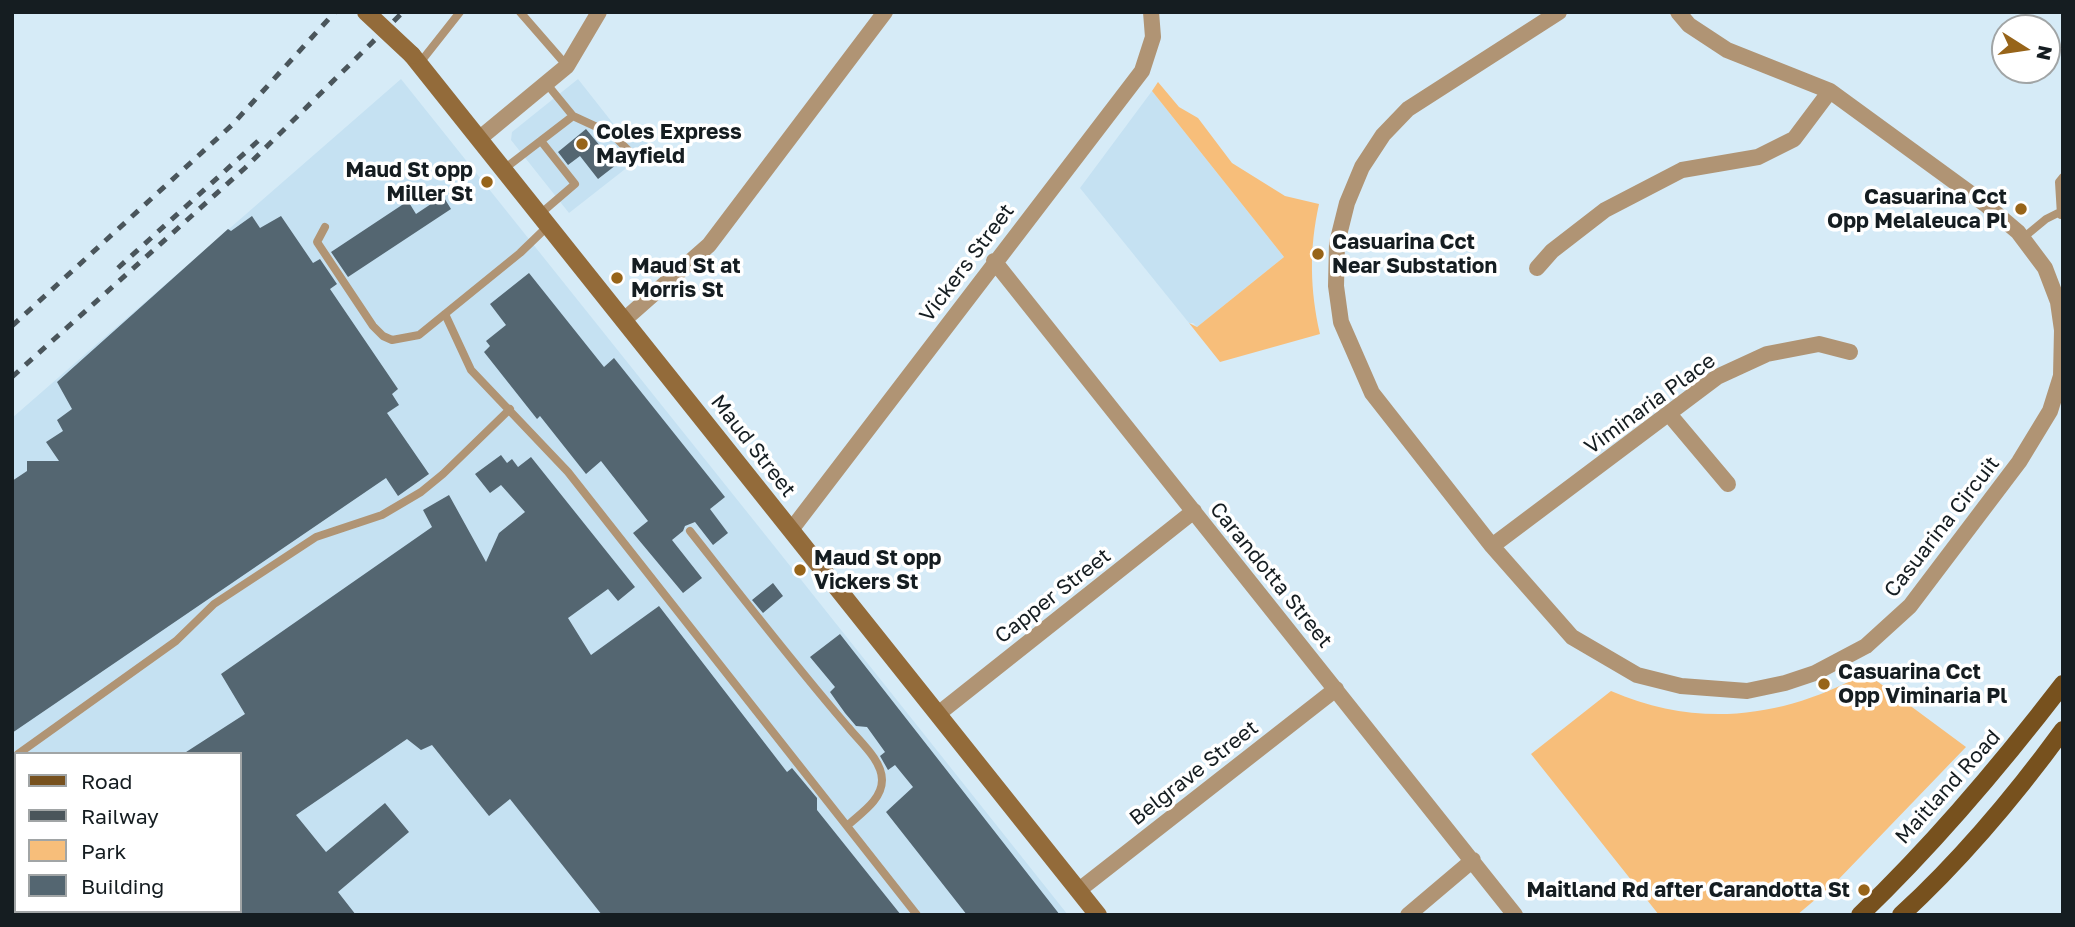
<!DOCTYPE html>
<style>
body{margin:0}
#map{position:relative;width:2075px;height:927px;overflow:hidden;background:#d6ebf7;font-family:"Golos Text",sans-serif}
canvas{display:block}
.frame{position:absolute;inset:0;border:14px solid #151d21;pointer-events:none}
.legend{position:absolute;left:14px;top:752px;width:228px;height:161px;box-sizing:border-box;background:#fff;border:2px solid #a1a5a6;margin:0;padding:9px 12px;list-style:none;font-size:21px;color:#151d21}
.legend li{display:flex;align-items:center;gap:14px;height:35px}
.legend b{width:35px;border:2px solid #a1a5a6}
.north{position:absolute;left:1991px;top:14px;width:70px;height:70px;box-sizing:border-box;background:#fff;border:2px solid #a1a5a6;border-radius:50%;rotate:102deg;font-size:19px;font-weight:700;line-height:28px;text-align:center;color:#151d21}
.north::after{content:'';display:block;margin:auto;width:24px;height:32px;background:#976419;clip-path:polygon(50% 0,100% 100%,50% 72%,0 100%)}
</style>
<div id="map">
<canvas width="2075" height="927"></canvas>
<div class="frame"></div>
<ul class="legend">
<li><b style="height:9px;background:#77511e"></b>Road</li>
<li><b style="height:9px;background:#4a555b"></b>Railway</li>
<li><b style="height:19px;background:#f7be7a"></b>Park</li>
<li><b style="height:19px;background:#546671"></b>Building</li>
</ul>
<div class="north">N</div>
</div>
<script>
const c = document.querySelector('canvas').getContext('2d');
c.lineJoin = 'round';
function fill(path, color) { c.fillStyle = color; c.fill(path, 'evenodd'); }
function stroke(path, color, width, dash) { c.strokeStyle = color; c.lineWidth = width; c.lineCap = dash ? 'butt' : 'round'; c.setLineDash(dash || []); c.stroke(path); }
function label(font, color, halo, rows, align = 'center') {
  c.font = font + ' "Golos Text",sans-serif'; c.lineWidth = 7; c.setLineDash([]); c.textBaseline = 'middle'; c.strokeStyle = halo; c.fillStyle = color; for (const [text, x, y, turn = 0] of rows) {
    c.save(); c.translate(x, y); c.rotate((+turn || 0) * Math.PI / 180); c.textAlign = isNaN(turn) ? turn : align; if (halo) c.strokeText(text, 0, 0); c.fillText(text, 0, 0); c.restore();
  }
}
fill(new Path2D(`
 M401,79L779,552L1068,915H12V418ZM16,754H240V911H16Z
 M578,79L619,131L631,122L652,148L569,213L511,140L512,132Z
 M1152,91L1284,257L1197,327L1193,323H1189L1080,188Z`), '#c5e1f2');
fill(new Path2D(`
 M1158,82L1179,107L1198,118L1232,163L1285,196L1319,204C1309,249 1310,290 1320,334L1220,362L1189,323L1197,327L1284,257L1152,91Z
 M1866,673L1966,747L1836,882L1797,915H1659L1531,754L1611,691C1699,729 1783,718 1866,673Z`), '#f7be7a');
fill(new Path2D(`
 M586,129L616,165L598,179L580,156L568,165L558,152Z
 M443,196L451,209L348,277L331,252L408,201L416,214Z
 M252,216L260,228L281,216L313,263L320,259L337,284L330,289L398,389L392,394L399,405L387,413L429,474L398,496L386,478L12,733V481L27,471V461H59L46,442L63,431L57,420L72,409L57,382L228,229L231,231Z
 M529,273L604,367L614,358L725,497L710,509L728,533L713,545L695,522L685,526L683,531L672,540L702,578L683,593L633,533L648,521L601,461L586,474L540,416L537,419L484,352L490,346L486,341L506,325L490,304Z
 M501,455L507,463L512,459L518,467L531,457L635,587L618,601L608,589L568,618L591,655L659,606L787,772L792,768L817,798V810L901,915H602L510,799L489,816L432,745L421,750L407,739L296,815L326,852L385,803L409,832L338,892L356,915H240V754H183L245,714L221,674L432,527L423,510L449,495L486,562L499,533L525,512L501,485L490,493L475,474Z
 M773,583L783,596L763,613L752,600Z
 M840,634L1060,915H967L886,812L913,787L895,765L888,770L880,756L885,752L867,727L856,726L845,713L830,692L835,687L810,657Z`), '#546671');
stroke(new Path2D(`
 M520,12L567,66
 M419,64L460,12
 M573,116L612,134L629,151
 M504,169L573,116L546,83
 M540,214L575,184L541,141
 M2061,215L2059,182L2063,177
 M325,227L317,242L373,326L383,336L392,340L419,335L520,253L548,226
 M2023,238L2046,219L2060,212
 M445,314L471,370L568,472L917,915
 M690,531C742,597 793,663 848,727C859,741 882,760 882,780C882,800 861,813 848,825
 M18,754L176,641L214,604L316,537L382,515L421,492L443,474L510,409
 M12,901L16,905
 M21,911L24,915`), '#b09474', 8);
stroke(new Path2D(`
 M1559,12L1408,109L1383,135L1362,167L1347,203L1337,243L1336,286L1341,322L1372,393L1492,546L1572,637L1637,675L1681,686L1747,691L1785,683L1815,673L1866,646L1910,606L2019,462L2050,411L2061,376L2062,330L2058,302L2045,268L2018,232L1985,204L1830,91L1727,50L1689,25L1678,12
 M480,138L567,66L599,12
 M994,261L1515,915
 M1537,268L1552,251L1605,210L1682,170L1758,157L1794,139L1830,91
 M624,320L709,245L885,12
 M1669,414L1728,484
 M791,530L1142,71L1153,37L1151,12
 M1492,546L1717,377L1767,354L1819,344L1850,352
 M938,714L1194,511
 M1079,890L1336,689
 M1408,915L1473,860`), '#b09474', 16);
stroke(new Path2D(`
 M412,55L1098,915`), '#936b3a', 18);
stroke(new Path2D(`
 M1860,915C1934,844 2000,766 2063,684
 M1901,915C1962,859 2014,797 2063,730`), '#77511e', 18);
stroke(new Path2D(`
 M118,268L258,141
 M12,326L232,125L335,12
 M12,377L245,168L403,12`), '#4a555b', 5, [9, 9]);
stroke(new Path2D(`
 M366,12L412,55`), '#936b3a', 18);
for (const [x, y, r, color] of [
 [582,144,7,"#976419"],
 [487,182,7,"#976419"],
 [2021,209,7,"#976419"],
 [1318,254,7,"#976419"],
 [617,278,7,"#976419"],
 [800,570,7,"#976419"],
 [1824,684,7,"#976419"],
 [1864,890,7,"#976419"]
]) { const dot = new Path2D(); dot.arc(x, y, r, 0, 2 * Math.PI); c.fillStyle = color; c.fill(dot); stroke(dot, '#fff', 2.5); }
label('bold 21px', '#151d21', '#fff', [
 ["Coles Express",596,132],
 ["Mayfield",596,156],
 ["Maud St opp",473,170,"right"],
 ["Miller St",473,194,"right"],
 ["Casuarina Cct",2007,197,"right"],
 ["Opp Melaleuca Pl",2007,221,"right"],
 ["Casuarina Cct",1332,242],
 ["Near Substation",1332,266],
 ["Maud St at",631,266],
 ["Morris St",631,290],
 ["Maud St opp",814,558],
 ["Vickers St",814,582],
 ["Casuarina Cct",1838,672],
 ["Opp Viminaria Pl",1838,696],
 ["Maitland Rd after Carandotta St",1850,890,"right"]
], 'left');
label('21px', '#151d21', '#fff', [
 ["Vickers Street",967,263,-53],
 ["Viminaria Place",1650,404,-36],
 ["Maud Street",753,446,52],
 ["Casuarina Circuit",1942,527,-52],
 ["Carandotta Street",1271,575,51],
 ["Capper Street",1053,596,-38],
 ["Belgrave Street",1194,773,-38],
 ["Maitland Road",1948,787,-48]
]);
</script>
